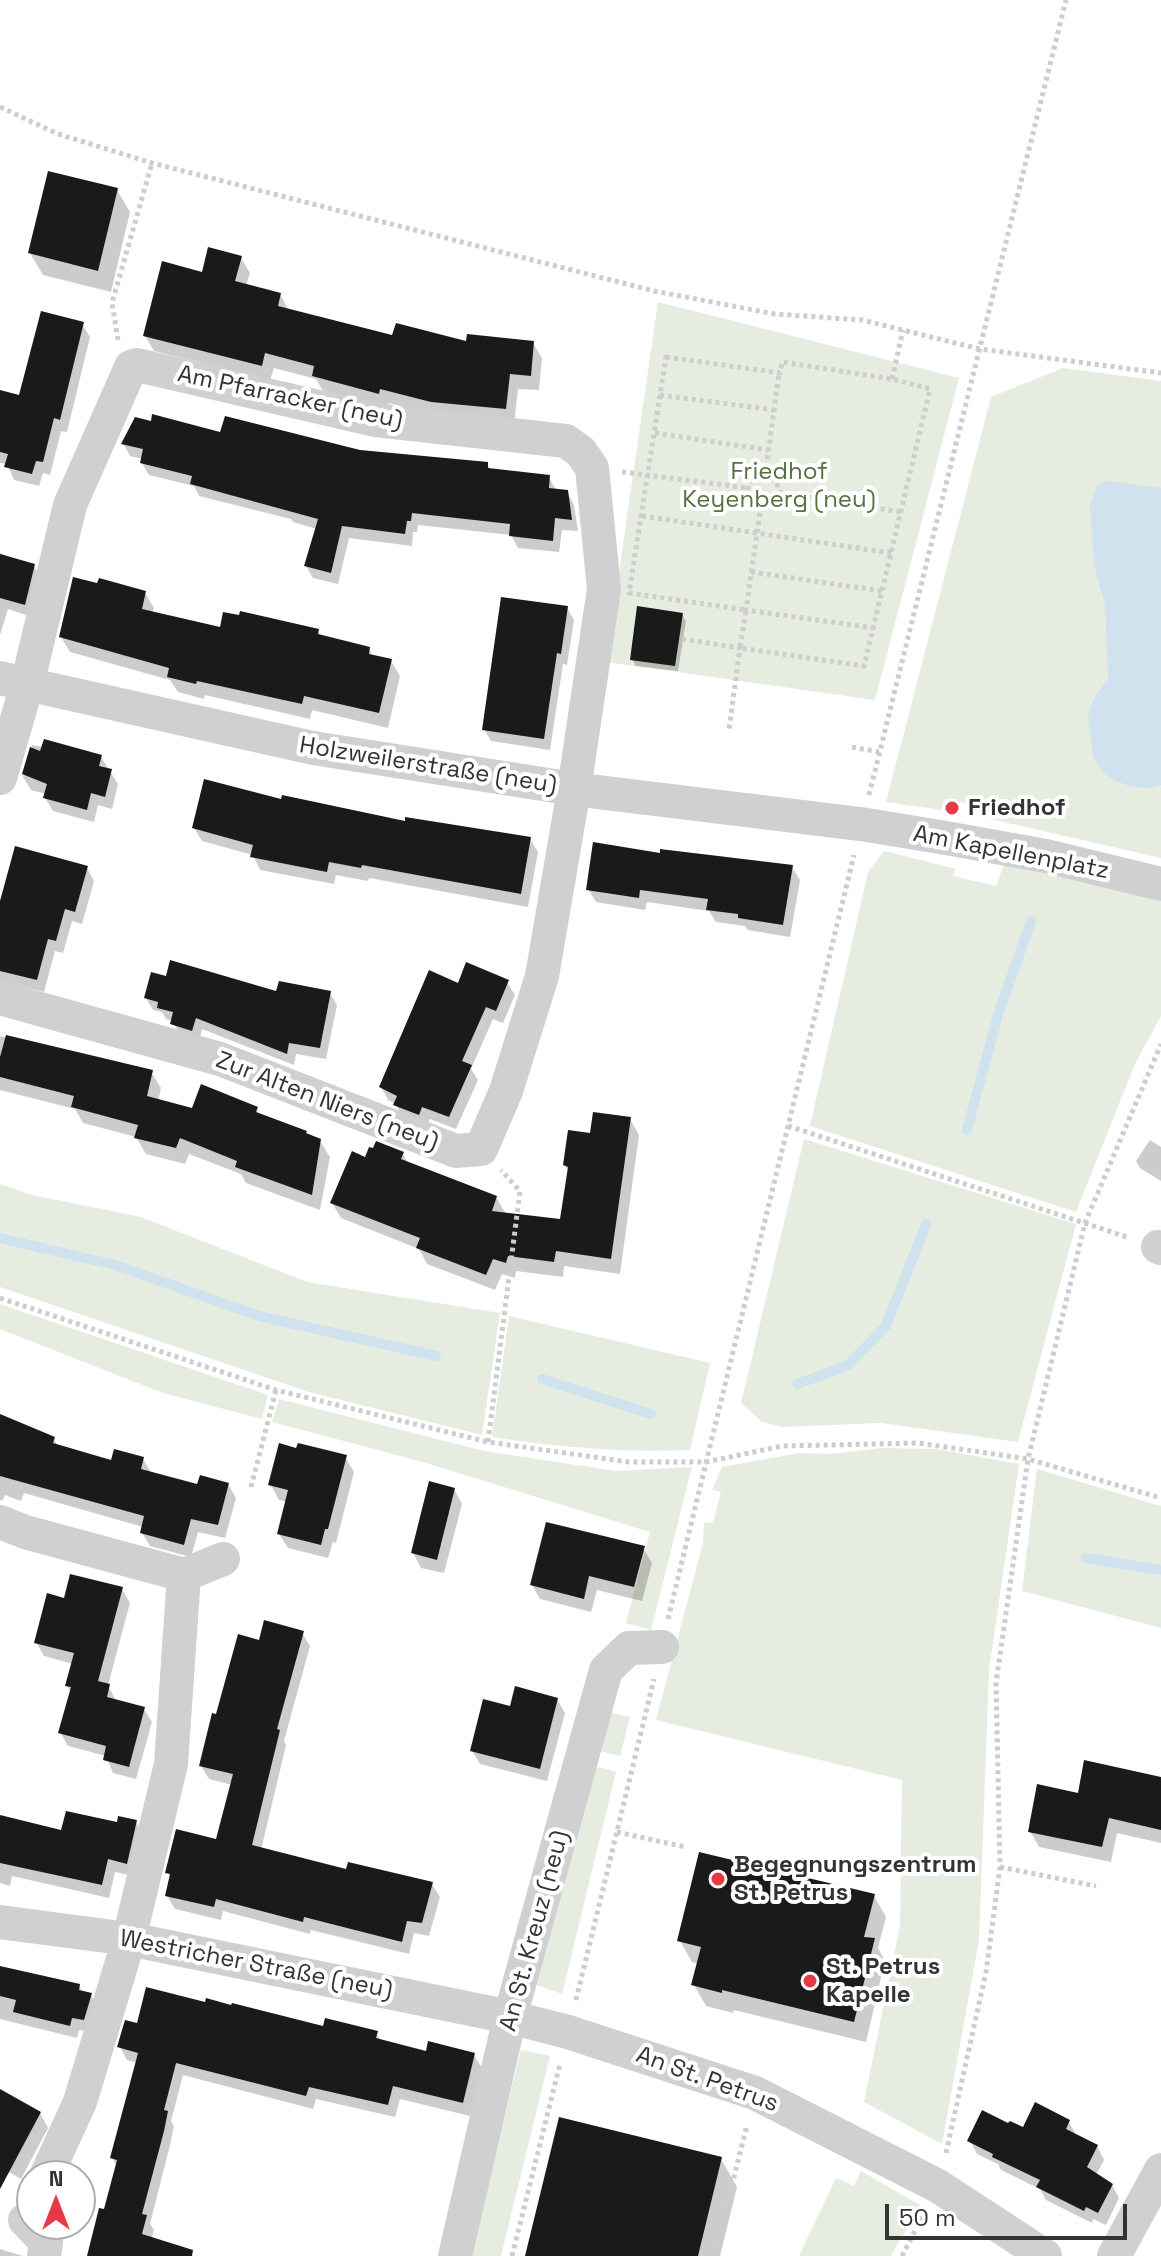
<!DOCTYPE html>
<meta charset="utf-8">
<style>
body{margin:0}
#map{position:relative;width:1161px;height:2256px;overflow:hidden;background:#fff;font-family:"Space Grotesk",sans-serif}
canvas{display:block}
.north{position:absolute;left:16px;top:2160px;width:80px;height:80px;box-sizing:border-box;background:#fff;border:2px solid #adadad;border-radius:50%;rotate:0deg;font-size:22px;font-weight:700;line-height:32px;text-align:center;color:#333}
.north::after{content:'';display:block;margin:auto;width:28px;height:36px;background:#e63946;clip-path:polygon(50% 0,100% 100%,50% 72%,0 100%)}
.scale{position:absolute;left:885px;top:2204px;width:242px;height:36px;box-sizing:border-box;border:4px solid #333;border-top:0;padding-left:10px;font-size:24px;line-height:28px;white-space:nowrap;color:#333;-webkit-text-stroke:6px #fff;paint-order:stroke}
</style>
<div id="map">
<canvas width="1161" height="2256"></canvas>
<div class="north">N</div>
<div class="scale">50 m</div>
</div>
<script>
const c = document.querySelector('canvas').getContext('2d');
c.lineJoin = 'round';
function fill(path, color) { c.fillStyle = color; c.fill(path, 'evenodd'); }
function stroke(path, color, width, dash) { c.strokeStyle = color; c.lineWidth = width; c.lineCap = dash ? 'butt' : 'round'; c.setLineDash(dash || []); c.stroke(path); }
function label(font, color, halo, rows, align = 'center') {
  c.font = font + ' "Space Grotesk",sans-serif'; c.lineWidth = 8; c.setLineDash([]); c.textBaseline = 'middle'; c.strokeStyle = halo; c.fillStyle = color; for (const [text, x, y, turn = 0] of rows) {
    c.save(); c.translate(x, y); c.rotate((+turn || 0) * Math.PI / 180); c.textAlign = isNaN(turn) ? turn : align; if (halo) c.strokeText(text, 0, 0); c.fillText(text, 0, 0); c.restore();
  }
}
fill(new Path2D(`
 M658,302L959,378L875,700L606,662Z
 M1063,368L1161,381V858L986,818L987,808L945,799L941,810L886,802L991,397Z
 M884,851L956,869L953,876L996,886L1004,864L1161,899V1016L1134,1066L1076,1212L810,1126L868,872Z
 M804,1139L1076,1224L1018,1442L881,1423L783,1427L762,1422L741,1403Z
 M0,1184L32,1195L141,1217L307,1282L500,1313L482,1435L309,1392L0,1287Z
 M0,1304L268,1395L262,1419L163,1393L0,1329Z
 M509,1316L710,1363L690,1450C619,1453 561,1447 492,1437Z
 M279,1399L484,1451L616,1471L692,1467L651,1630L626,1623L650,1532L423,1462L272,1422Z
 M882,1448L936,1449L1019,1464L989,1670L979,1940L942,2144L864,2102L900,1925L902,1780L656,1720L703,1543L704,1522L713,1523L721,1492L712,1490L722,1467L799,1453L829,1454Z
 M1037,1469L1161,1506V1628L1022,1591Z
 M606,1712L630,1717L620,1756L595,1750Z
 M599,1767L616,1772L562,1994L534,1984L590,1772Z
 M521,2050L550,2056L501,2256H470Z
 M861,2171L920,2205L891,2256H799L836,2178L854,2186Z`), '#e6ecdf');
fill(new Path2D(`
 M1108,481L1161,488V785L1151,788L1132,787L1116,781L1103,773L1093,757L1088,717L1092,702L1108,678L1105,604L1094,565L1090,505L1098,484Z`), '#cfe2ee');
fill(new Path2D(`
 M117,190L130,212L111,292L43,275L30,253Z
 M241,258L250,273L246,286L280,294L289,311L394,338L468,344L533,343L542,358L539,390L518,389L514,424L441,417L389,403L387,408L323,391L316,379L274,368L270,380L154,351L145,336L203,274Z
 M82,324L90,337L67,432L61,431L50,475L43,473L39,486L14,480L7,464L0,463V392L21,397Z
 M222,435L487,464L491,471L549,477L556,490L567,492L574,505L578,531L562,530L559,552L518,548L511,535L418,525L417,532H413L412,546L349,538L338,584L313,578L306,566L317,529L293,522L291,519L199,496L194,486L149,475L142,463L143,459L130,456L123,443Z
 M0,553L34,566L41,579L32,617L8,609L0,635Z
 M145,593L154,608L152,613L221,629L318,631L321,637L369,649L373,657L391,661L400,676L388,728L312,710L310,719L205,695L204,699L178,692L170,680L70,652L61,637Z
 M567,608L574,620L567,665L563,664L550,750L491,741L484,729Z
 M682,615L686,621L678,671L636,666L632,659Z
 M32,745L101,757L118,784L112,809L98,805L94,822L53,811L45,798L46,794L31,790L23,777Z
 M283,801L406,823L530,839L538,852L528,907L369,878L368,881L336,875L334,884L260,870L253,855L202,841L194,828Z
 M662,855L792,867L800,880L790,937L748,930L745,926L716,922L709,911L647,902L645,910L596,902L588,889Z
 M87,868L94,881L82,924L72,921L63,953L55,951L44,992L0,981V906Z
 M167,978L278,993H330L337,1005L326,1059L296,1054L294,1065L202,1029L199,1042L180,1036L173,1021L166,1019L162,1012L153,1010L146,998Z
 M507,982L515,995L503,1023L493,1019L471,1069L478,1080L456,1129L430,1119L426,1127L402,1118L396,1104L388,1100L381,1087Z
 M0,1036L151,1072L161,1088L158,1101L193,1110L256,1108L260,1116L320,1141L330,1157L320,1210L246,1183L241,1174L189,1154L185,1164L146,1154L136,1137L83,1123L75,1109L0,1090Z
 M630,1119L639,1135L620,1274L564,1266L563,1277L516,1271L515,1278L502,1274L495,1290L427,1264L419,1249L341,1218L332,1203L366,1159L403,1154L408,1164L496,1197L506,1214L562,1222L569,1172L565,1165L592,1135Z
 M1150,1140L1161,1147V1181L1140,1168L1136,1161Z
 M0,1417L54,1439L58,1447L113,1462L143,1459L152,1474L199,1486L228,1484L236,1498L225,1538L198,1532L191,1557L150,1546L142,1533L143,1527L24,1493L21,1501L5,1495L2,1501L0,1500Z
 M345,1457L354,1472L336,1543L333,1542L328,1558L288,1548L279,1534L287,1502L279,1500L271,1485Z
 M454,1489L462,1504L444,1573L421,1568L413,1553Z
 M643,1548L652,1563L642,1601L597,1590L591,1612L540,1599L532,1585Z
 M122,1589L130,1603L108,1685L116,1701L144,1709L152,1722L136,1779L113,1773L106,1756L68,1746L60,1732L71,1692L67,1686L73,1664L44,1656L36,1642L65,1600Z
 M302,1633L310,1646L284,1741L286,1745L261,1850L348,1871L432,1884L440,1897L429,1936L414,1933L409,1954L311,1930L310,1934L223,1911L221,1920L175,1909L167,1896L171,1879L168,1872L218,1841L232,1785L209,1779L201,1766L218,1716L260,1643Z
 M557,1699L565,1713L547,1781L480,1764L472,1751L512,1709Z
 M1161,1779V1843L1117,1833L1111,1862L1039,1847L1030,1831L1079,1795Z
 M0,1817L63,1832L136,1822L143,1835L134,1876L115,1872L109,1898L12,1876L10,1886L0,1883Z
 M874,1896L886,1917L878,1948L885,1961L866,2042L734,2010L733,2013L706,2006L694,1985L699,1964L692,1962L680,1941Z
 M0,1974L79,1986L83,1993L91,1995L98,2008L91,2032L79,2030L77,2038L0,2019Z
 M325,2029L376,2033L381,2042L428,2054L474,2055L482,2068L470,2116L400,2099L395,2117L316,2099L313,2109L183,2075L171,2121L174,2126L170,2145L150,2224L154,2230L151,2241L156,2256H88L106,2211L117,2166L112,2158L138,2063L127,2060L120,2047Z
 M0,2099L40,2113L48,2128L21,2179L0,2167Z
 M1068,2121L1076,2134L1097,2146L1104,2160L1096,2175L1112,2185L1119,2198L1106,2225L1093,2219L1092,2223L1046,2200L1040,2189L1001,2170L998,2164L977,2154L970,2140Z
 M721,2159L737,2187L720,2256H527Z
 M0,2249L23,2256H0Z`), '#0003');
stroke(new Path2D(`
 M967,1130L998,1015L1031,921
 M0,1238L115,1265L259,1316L436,1356
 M542,1379L651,1414
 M797,1384L847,1366L886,1326L926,1224
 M1086,1558L1161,1570`), '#cfe2ee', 10);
fill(new Path2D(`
 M48,171L118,188L98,271L28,253Z
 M208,247L242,256L235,281L281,293L278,306L392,335L396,323L466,341L467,334L534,341L531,376L510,374L506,409L431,402L380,389L379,394L312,376L314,366L265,353L262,366L143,336L162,261L202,272Z
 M41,311L84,322L60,420L54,418L43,462L36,461L32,474L4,467L8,454L0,452V390L19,395Z
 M152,414L220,432L225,416L360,450L488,462V468L550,475L549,488L568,490L572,520L555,518L553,541L509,536L510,524L412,513L411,521H407L405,534L342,526L331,573L304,566L318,519L190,484L192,476L140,463L143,449L121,444L135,417L151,421Z
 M0,554L35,564L25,605L0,598Z
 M73,577L97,583L99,578L146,591L142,609L220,627L223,612L239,615L240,611L319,629L318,634L370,647L369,654L392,659L379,713L304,696L302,704L197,681L196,684L167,677L169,668L59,637Z
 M501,597L568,606L561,654L557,653L544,739L482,730Z
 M637,606L683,613L675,666L630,660Z
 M44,739L102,755L99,766L112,769L105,797L91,793L87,810L43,798L47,784L22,774L30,747L40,751Z
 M204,779L281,799L282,795L405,821V817L531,837L521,894L362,865L361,868L329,862L327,872L250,857L253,845L192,828Z
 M593,842L660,853V849L793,865L783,925L738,918V914L706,910L708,899L640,890L639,898L586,890Z
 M15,846L88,866L75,912L65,909L56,941L48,939L37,980L0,971V901Z
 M170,960L276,991L279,981L331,991L320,1048L289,1043L287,1054L196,1018L192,1031L170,1024L173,1012L157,1008L158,1002L144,998L151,972L166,976Z
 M466,962L509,980L496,1011L486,1007L462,1061L472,1065L449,1117L422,1107L419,1115L393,1105L397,1096L379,1087L429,970L458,983Z
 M6,1035L153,1070L147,1096L192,1108L201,1084L258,1107L256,1112L307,1131L306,1133L321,1139L312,1195L235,1167L237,1161L180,1138L176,1148L134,1138L138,1125L71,1107L74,1096L0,1077V1057Z
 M593,1112L631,1117L611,1259L556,1251L554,1262L508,1256L506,1263L493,1259L486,1275L416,1248L420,1238L330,1203L352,1151L365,1157L369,1147L373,1148L376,1141L404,1152L401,1159L497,1196L492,1211L560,1219L568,1167L563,1165L568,1130L590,1133Z
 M0,1414L55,1437L53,1443L111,1460L114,1449L144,1457L141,1469L197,1484L200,1475L229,1483L218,1525L191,1519L184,1545L140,1533L144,1516L0,1476Z
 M279,1443L296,1448L298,1443L347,1455L328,1529H325L321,1545L277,1534L288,1490L268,1485Z
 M429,1481L455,1488L437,1560L411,1553Z
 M546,1522L645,1546L634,1587L589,1576L584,1599L530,1585Z
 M70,1574L123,1587L98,1681L110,1684L107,1697L145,1707L129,1767L103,1760L106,1746L58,1733L71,1687L65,1686L74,1653L34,1643L47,1593L64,1598Z
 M264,1620L304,1631L277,1729L280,1730L252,1845L346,1869L348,1862L433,1882L422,1923L407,1921L402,1942L304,1917L303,1922L216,1899L214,1907L165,1896L170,1874L165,1873L176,1829L216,1839L233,1774L199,1766L212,1713L216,1714L238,1634L259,1640Z
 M515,1686L558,1698L540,1769L470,1751L483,1699L510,1706Z
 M1084,1760L1161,1777V1830L1109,1818L1102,1847L1028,1832L1037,1784L1078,1793Z
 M66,1811L117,1822L118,1816L137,1820L127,1864L108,1859L102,1885L0,1863V1815L61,1830Z
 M699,1852L875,1894L864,1937L875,1938L854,2022L722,1990V1993L691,1985L701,1947L677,1941Z
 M0,1966L80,1984L79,1990L92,1993L84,2020L72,2018L70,2026L13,2012L16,2000L0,1996Z
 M146,1987L205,2002L206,1998L231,2005L232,2003L323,2026L325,2018L378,2031L376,2038L426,2051L428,2041L475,2053L463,2103L393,2086L388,2105L309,2087L306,2096L176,2063L164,2110L168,2111L164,2131L142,2214L147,2215L142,2234L193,2250L192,2256H87L99,2208L104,2209L117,2160L110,2158L138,2053L117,2047L125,2020L137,2023Z
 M0,2089L41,2112L0,2189Z
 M1035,2102L1070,2120L1066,2129L1098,2145L1087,2167L1113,2184L1098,2213L1086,2207L1084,2211L1036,2187L1040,2180L992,2157L993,2154L967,2141L982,2110L1008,2123L1010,2121L1023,2127Z
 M559,2117L722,2157L698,2256H525Z`), '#1a1a1a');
stroke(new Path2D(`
 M0,107L58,134L152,163L654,291L775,314L862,320L980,349L1161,373
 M118,340L112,303L152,163
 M666,357L780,373L782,362L892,379L930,389L864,666L740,648L746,610L629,593Z
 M892,379L903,330
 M660,395L774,410
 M655,433L768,450
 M622,472L748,488
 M765,475L779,373
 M748 490a15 15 0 1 1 30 0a15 15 0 1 1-30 0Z
 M778,492L901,512
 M761,505L746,610L874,628
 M642,516L891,553
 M751,572L882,591
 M682,639L740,648L729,729
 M852,747L879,752
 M869,795L1066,0
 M788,1126L1130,1238
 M0,1298L276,1390L488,1442L629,1462H706L782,1446L918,1443L1028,1459L1161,1498
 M488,1442L520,1191L501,1170
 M251,1487L276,1390
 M668,1619L854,855
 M617,1832L685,1847
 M1000,1867L1096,1886
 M576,2000L654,1679
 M946,2153L986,1972L1000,1867L996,1683L1028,1459L1085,1223L1161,1044
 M512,2256L560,2064
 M714,2256L747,2125
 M902,2256L923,2215`), '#cdcdcd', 5, [4, 4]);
stroke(new Path2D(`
 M0,678L313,748L574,789L861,824L946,838L1046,856L1161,884
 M0,778L27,685L70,505L131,367L137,365L375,420L566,441L581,452L592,468L604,589L574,789L542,976L506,1091L481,1149L456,1151L220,1059L0,998
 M1158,1247L1161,1248
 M0,1522L25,1532L184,1575L171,1764L129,1939L80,2102L46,2176
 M184,1575L223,1559
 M0,1922L129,1939L510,2017L568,2032L755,2093L938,2186L1045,2256
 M25,2220L46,2242L44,2256
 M455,2256L510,2017L606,1670L629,1648L662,1647
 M1114,2256L1161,2170`), '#d0d0d0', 34);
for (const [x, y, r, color] of [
 [952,808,8,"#e63946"],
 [718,1879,8,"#e63946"],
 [810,1981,8,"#e63946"]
]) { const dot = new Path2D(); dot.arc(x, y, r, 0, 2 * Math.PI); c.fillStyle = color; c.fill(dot); stroke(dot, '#fff', 3); }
label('24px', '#333', '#fff', [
 ["Am Pfarracker (neu)",290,398,12],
 ["Holzweilerstraße (neu)",428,766,9],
 ["Am Kapellenplatz",1011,853,11],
 ["Zur Alten Niers (neu)",327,1102,21],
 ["An St. Kreuz (neu)",535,1931,-75],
 ["Westricher Straße (neu)",256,1965,11],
 ["An St. Petrus",707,2080,20]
]);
label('24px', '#56703f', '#fff', [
 ["Friedhof",779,472],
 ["Keyenberg (neu)",779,500]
]);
label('bold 24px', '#333', '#fff', [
 ["Friedhof",968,808],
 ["Begegnungszentrum",734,1865],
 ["St. Petrus",734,1893],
 ["St. Petrus",826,1967],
 ["Kapelle",826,1995]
], 'left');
</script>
